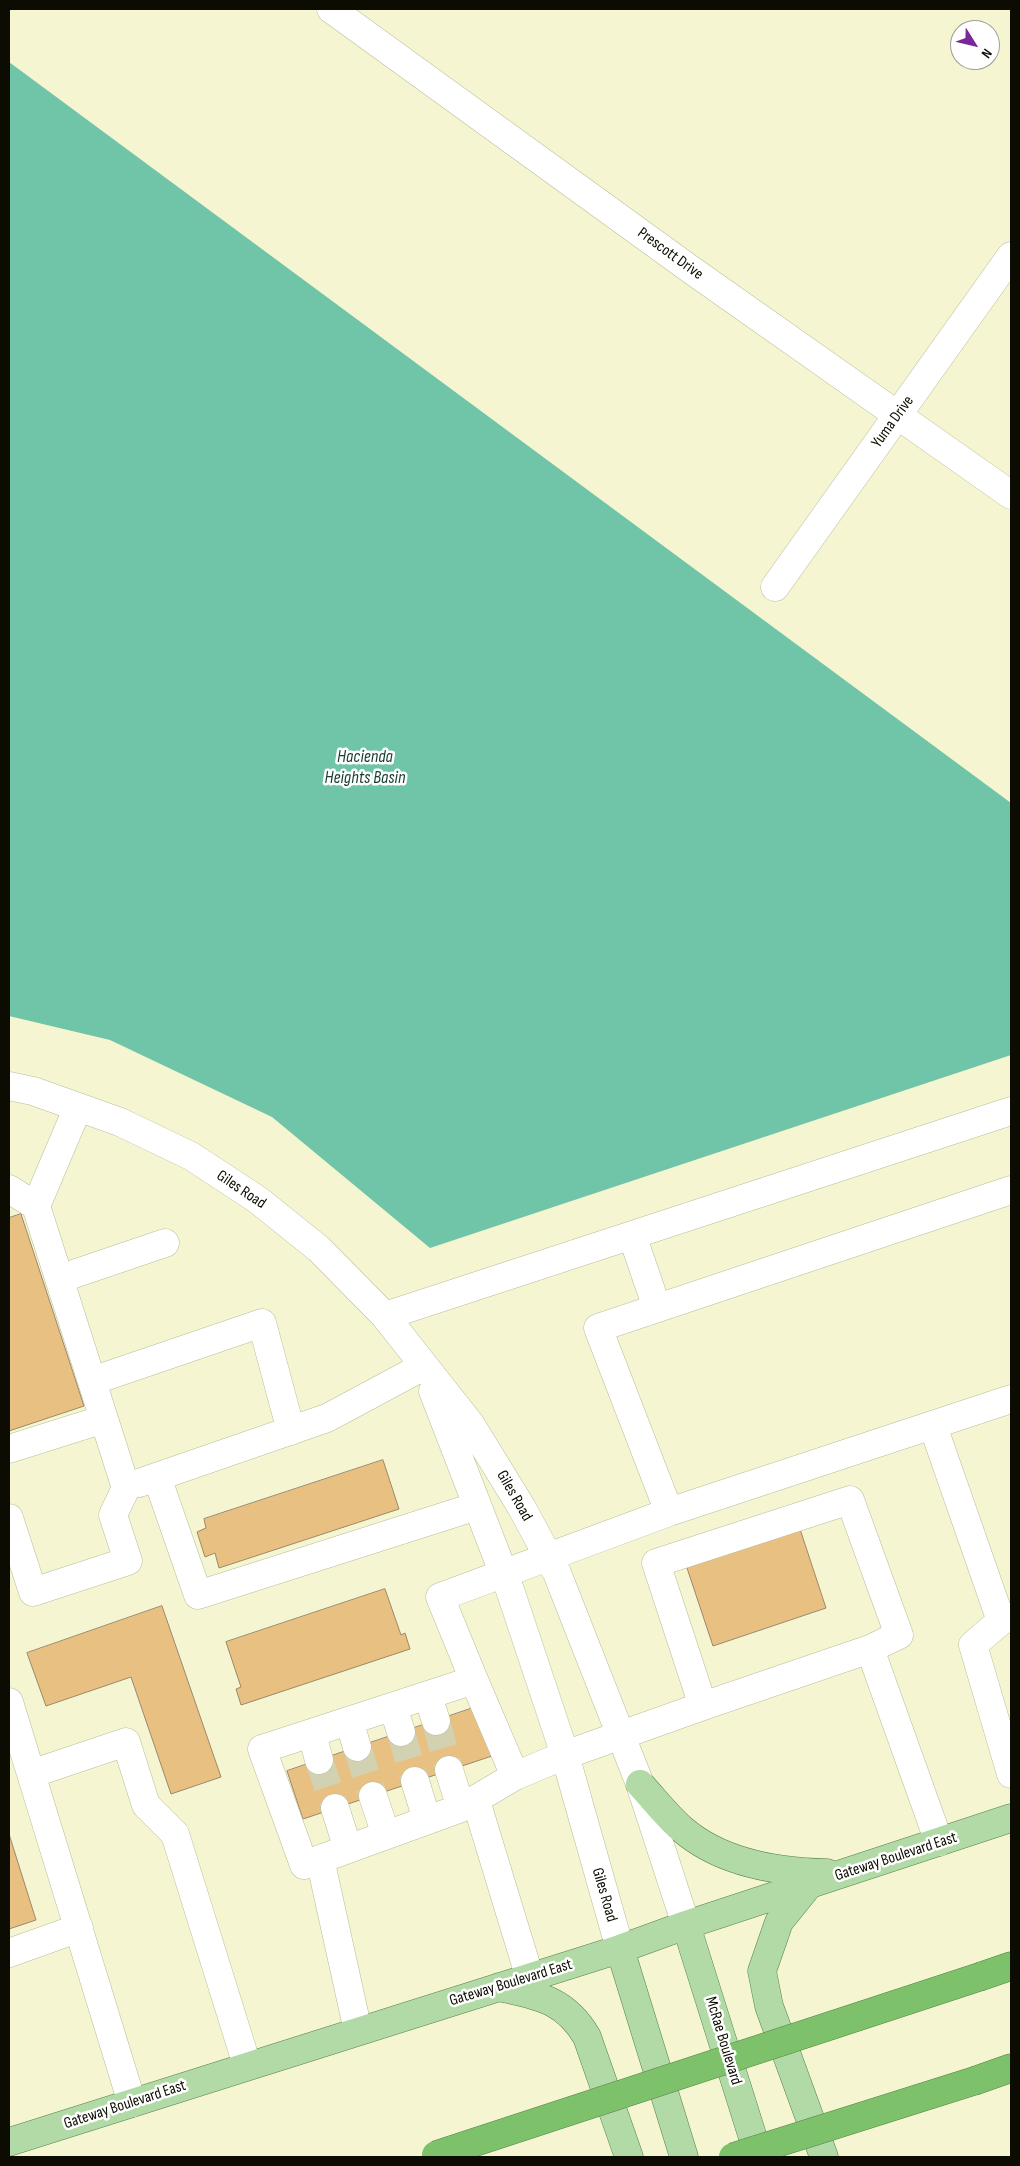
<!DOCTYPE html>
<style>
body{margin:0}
#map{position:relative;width:1020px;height:2166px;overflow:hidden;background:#f5f5d1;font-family:"Sofia Sans Condensed",sans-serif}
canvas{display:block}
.frame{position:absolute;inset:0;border:10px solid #0c0c02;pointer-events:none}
.north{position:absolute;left:950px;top:20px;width:50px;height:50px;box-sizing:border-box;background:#fff;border:1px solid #9e9e9a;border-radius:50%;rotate:126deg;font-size:14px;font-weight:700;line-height:20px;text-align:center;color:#0c0c02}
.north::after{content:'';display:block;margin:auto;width:18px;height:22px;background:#792899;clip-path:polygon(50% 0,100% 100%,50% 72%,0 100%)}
</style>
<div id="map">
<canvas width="1020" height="2166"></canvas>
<div class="frame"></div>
<div class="north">N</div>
</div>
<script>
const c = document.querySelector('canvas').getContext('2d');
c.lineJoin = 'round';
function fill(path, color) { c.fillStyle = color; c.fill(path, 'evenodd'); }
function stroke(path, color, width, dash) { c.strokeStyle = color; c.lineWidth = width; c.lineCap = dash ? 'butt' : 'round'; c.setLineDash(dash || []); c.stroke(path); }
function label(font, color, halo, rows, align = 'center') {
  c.font = font + ' "Sofia Sans Condensed",sans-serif'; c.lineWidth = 5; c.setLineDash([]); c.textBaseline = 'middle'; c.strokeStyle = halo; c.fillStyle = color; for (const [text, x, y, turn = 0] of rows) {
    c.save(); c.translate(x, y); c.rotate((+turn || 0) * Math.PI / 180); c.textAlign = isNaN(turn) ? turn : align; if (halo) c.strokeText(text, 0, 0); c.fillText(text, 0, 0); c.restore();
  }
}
fill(new Path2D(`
 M9,62L1011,803V1055L430,1248L272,1117L110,1040L9,1016Z`), '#70c4a7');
const building = new Path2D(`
 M21,1214L84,1406L9,1431V1218Z
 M383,1460L399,1509L219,1568L215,1553L205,1557L197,1532L206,1528L204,1519Z
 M799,1526L826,1608L713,1646L686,1565Z
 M385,1589L401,1635L405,1633L410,1649L241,1705L236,1689L241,1687L226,1642Z
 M162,1606L221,1777L171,1794L131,1677L46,1706L27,1653Z
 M476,1707L492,1756L303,1819L287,1771Z
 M9,1834L36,1920L9,1929Z`);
fill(building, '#e8c081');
stroke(building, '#9b886b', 1);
stroke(new Path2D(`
 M436,1721L449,1770
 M401,1732L415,1781
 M357,1747L373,1796
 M319,1760L335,1808`), '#d2d2b2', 28, [28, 14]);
const minor = new Path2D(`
 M331,9L690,269L1011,495
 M775,587L1011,256
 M9,1086L33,1091L120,1122L191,1156L258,1200L319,1249L385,1316L471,1425L522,1508L557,1573L640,1784L686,1925
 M9,1189L36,1206
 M1011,1190L598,1328L669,1512L1011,1399
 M632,1235L657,1308
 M59,1279L165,1243
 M385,1316L1011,1111
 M92,1381L262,1323L291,1431
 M433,1391L510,1590L565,1755L620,1949
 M933,1426L1001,1621L1011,1617
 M9,1449L104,1419
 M157,1477L198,1595L477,1506
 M139,1483L327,1418L424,1366
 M669,1512C592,1540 517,1569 440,1597L474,1680L262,1749L304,1865L461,1808L515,1776L565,1755L703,1706
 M9,1518L33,1592L128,1561L113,1515L126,1488L36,1206L78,1107
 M1001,1621L973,1645L1011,1774
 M870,1649L703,1706L656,1563L850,1500L899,1635L870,1649L939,1842
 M474,1680L515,1776
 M428,1696L436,1721
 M9,1702L132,2103
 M393,1707L401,1732
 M349,1721L357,1747
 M312,1734L319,1760
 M449,1770L461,1808
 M31,1774L126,1742L146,1805L175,1834L247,2065
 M415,1781L427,1820
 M373,1796L386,1835
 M476,1801L530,1978
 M335,1808L348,1849
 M320,1859L358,2031
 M9,1953L79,1928`);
const major = new Path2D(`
 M640,1784C654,1799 667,1816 682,1829C721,1863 777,1872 827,1873
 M808,1886L779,1922L762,1971L769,2006L824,2157
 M686,1925L759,2157
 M620,1949L684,2157
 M499,1987C538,1996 565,1999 587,2037L629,2157
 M9,2142L620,1949L686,1925L1011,1818`);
const highway = new Path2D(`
 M982,1976L1011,1966
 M977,2080L1011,2068`);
stroke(minor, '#bbbc99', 29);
stroke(major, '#558246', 29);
stroke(highway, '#558246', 29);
stroke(minor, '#fff', 28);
stroke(major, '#b1daa6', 28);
stroke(highway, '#7dc26a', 28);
const highwayBridge = new Path2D(`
 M436,2155L982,1976
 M733,2157L977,2080`);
stroke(highwayBridge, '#558246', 29, []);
stroke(highwayBridge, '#7dc26a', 28);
label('16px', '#0c0c02', '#fff', [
 ["Prescott Drive",670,254,36],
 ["Yuma Drive",893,422,-54],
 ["Giles Road",241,1190,34],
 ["Giles Road",514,1496,60],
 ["Gateway Boulevard East",896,1857,-18],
 ["Giles Road",604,1895,74],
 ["Gateway Boulevard East",511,1983,-17],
 ["McRae Boulevard",723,2041,73],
 ["Gateway Boulevard East",125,2105,-18]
]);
label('italic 18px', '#183e32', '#fff', [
 ["Hacienda",365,757],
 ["Heights Basin",365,778]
]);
</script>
